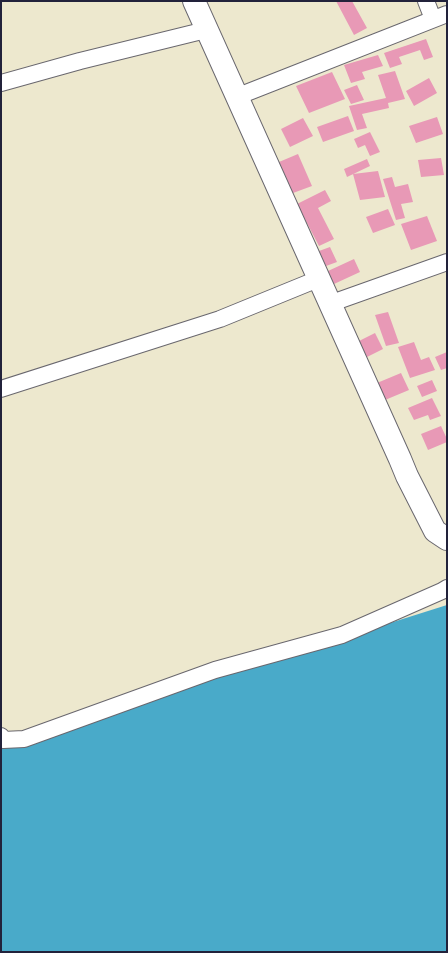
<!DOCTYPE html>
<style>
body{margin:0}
#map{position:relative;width:448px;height:953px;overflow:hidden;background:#ede8ce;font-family:Pangolin,sans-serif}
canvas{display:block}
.frame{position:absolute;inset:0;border:2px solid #22223b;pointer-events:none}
</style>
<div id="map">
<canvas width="448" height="953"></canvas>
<div class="frame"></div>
</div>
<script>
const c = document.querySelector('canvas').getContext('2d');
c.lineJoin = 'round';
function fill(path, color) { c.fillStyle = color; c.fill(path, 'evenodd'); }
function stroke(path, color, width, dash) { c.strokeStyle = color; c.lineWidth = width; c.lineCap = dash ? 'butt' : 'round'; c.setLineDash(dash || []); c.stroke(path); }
fill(new Path2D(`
 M447,605V952H1V746Z`), '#49aac9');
fill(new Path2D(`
 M336,1H352L367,28L354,35Z
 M426,39L433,57L424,60L420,50L399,57L402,64L390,68L384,53Z
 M378,55L383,66L362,72L365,79L351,83L344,65Z
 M395,71L405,99L388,103L389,108L362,114L367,128L357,130L349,106L386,98L378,75Z
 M332,72L345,99L309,113L296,86Z
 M429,78L437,93L414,106L406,91Z
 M357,85L364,100L351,104L344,90Z
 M348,116L354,131L323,142L317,127Z
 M437,117L443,134L416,143L409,126Z
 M303,118L313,136L290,147L281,129Z
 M370,132L380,152L370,156L365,145L358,148L354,139Z
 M298,154L312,186L293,193L279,162Z
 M441,158L444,175L421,177L418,160Z
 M367,159L370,166L347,177L344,169Z
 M378,171L385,197L360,200L353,174Z
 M392,177L395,187L408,184L413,202L401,204L405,218L396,220L383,179Z
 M325,190L331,201L318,208L334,239L319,246L297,204Z
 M388,209L395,225L373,233L366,217Z
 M427,216L437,241L411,250L401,224Z
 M330,247L337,262L326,266L319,251Z
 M354,259L360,272L334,284L328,271Z
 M388,312L399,343L386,346L375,315Z
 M375,333L383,349L367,357L359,341Z
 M414,342L421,360L429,357L435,370L410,378L398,347Z
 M447,352V368L441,370L435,357Z
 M401,373L409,390L385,400L377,383Z
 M432,380L437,391L422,397L417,386Z
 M432,398L441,416L430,420L428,415L414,420L408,408Z
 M441,426L447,439V442L428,450L421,434Z`), '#e899b6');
const street = new Path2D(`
 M426,1L433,19
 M1,83L80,61L206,30
 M236,97L447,14
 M329,304L447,262
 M1,389L220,319L318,279
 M1,736L3,740L24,739L215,670L342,635L442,591L447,588`);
const secondary = new Path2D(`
 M194,1L400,459L407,476L435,531L447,539`);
stroke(street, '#69676e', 18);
stroke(secondary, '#69676e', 24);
stroke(street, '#fff', 16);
stroke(secondary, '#fff', 22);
</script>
